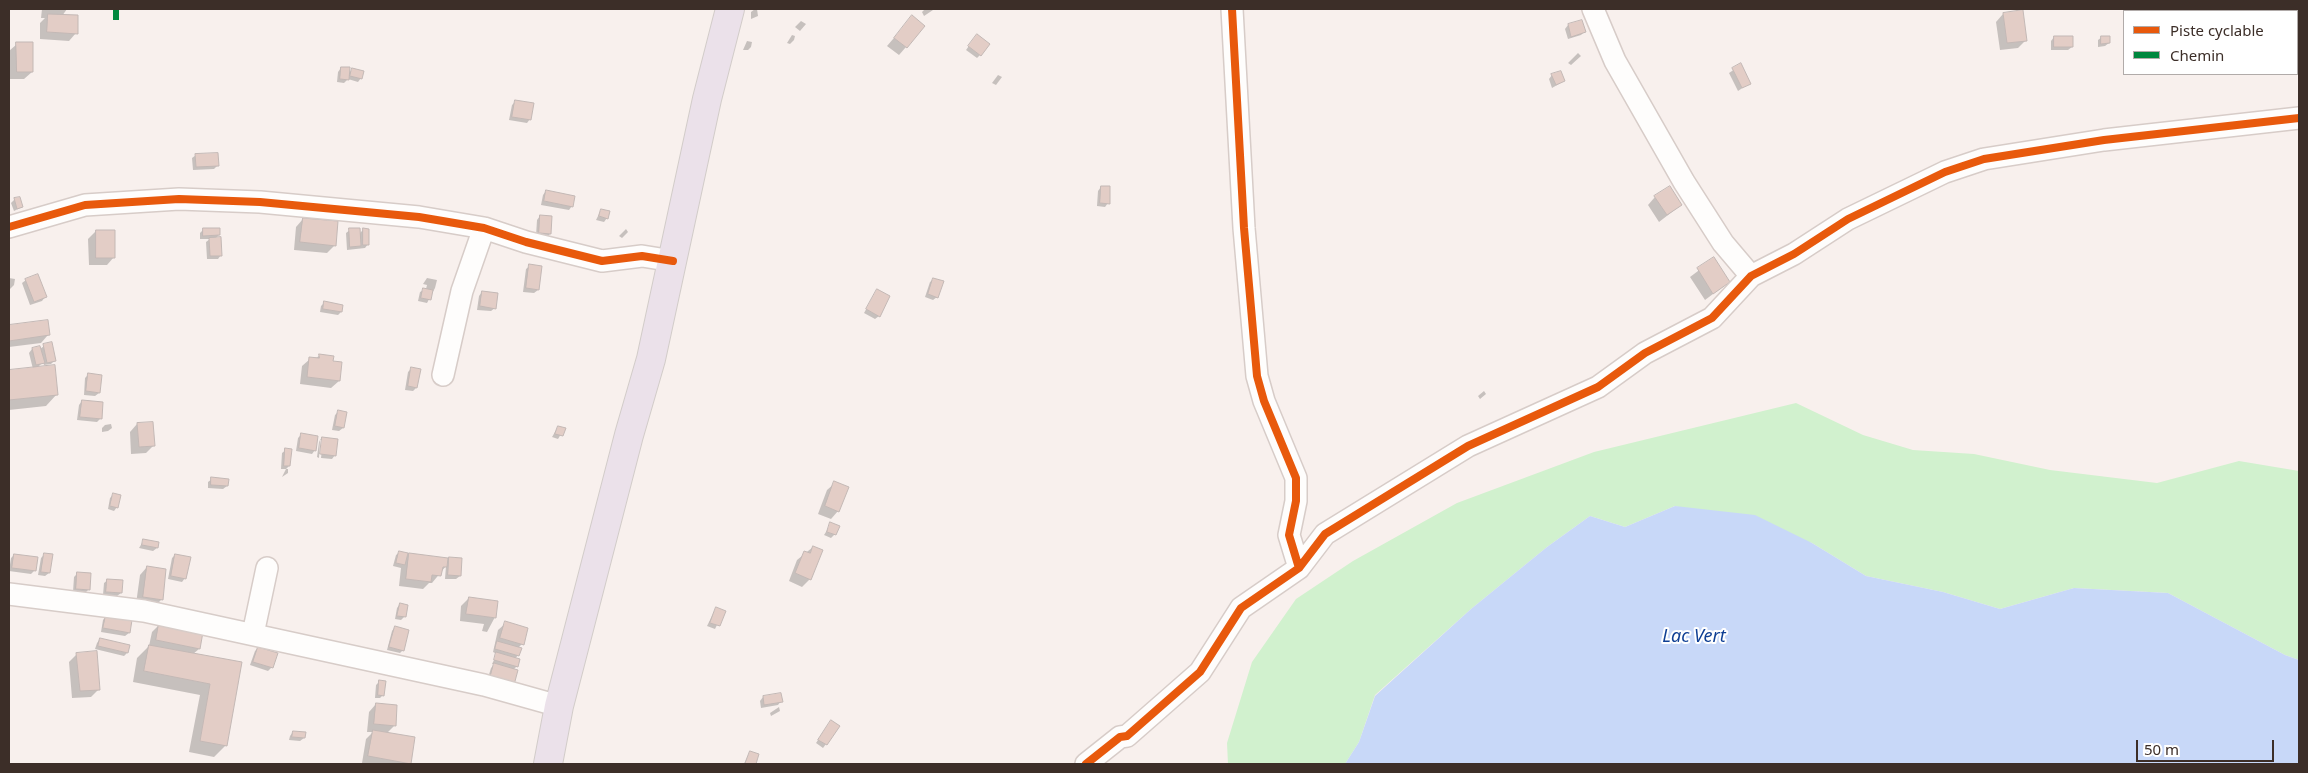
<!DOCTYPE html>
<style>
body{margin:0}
#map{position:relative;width:2308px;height:773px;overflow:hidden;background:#f8f0ed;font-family:"Noto Sans",sans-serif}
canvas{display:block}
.frame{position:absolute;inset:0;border:10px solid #3c2e28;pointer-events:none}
.legend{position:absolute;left:2123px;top:10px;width:175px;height:65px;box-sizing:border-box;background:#fff;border:1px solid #b1aba9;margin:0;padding:6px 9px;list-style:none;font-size:15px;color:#3c2e28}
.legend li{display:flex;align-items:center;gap:10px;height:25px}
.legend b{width:25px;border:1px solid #b1aba9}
.scale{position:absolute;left:2136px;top:740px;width:138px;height:22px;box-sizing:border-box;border:2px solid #3c2e28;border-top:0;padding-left:6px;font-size:15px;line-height:18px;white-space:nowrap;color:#3c2e28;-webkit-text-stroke:4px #fff;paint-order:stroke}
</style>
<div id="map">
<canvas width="2308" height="773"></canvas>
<div class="frame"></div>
<ul class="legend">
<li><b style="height:6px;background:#e8590c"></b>Piste cyclable</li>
<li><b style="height:6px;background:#00873e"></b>Chemin</li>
</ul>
<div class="scale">50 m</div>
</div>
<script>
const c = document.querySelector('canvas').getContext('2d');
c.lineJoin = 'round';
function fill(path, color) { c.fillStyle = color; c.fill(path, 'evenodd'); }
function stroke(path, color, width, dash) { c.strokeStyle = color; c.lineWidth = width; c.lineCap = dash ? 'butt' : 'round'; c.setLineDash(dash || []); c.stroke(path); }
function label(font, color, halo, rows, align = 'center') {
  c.font = font + ' "Noto Sans",sans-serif'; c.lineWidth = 4; c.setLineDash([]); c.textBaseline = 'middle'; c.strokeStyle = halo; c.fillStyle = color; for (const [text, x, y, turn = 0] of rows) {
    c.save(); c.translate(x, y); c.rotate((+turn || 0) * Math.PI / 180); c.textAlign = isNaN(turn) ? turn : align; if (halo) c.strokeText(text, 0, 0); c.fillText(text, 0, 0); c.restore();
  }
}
fill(new Path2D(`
 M1796,403L1863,435L1913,450L1974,454L2050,470L2157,483L2239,461L2299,471V660L2285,655L2168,593L2074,588L2000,609L1943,592L1866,576L1812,543L1675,506L1625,527L1590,516L1547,547L1471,609L1375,695L1359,742L1345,764H1228L1227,743L1252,662L1296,599L1353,561L1457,503L1594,452Z`), '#d1f1ce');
fill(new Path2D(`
 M1675,506L1755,515L1812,543L1866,576L1943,592L2000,609L2074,588L2168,593L2285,655L2299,660V764H1345L1359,742L1375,696L1471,609L1547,547L1590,516L1625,527Z`), '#c8d8f8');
fill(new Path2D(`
 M42,9H67L62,16L76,33L69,41L40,39V23L45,18H41Z
 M755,9H757L758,16L751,19V12Z
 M925,9H932L933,10L924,16L922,12Z
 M2156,9H2182V11H2155Z
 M2003,14L2026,40L2018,48L2000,50L1996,22Z
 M912,17L906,47L899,55L887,46Z
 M801,21L806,24L800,31L795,27Z
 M1568,25L1584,32L1581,35L1568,39L1565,29Z
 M792,35L795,36L794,40L790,44L787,43Z
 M2054,37L2072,47L2068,50H2051V41Z
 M2102,37L2109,43L2105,46L2098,47V40Z
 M974,39L980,55L977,58L966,50Z
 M747,41L752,42L751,47L748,50H743Z
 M17,44L32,72L24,79H10L9,51Z
 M1578,53L1581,56L1571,65L1568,63Z
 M1741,65L1750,83L1738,91L1729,73Z
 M341,68L348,74L352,70L361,78L358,82L348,79L344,83L337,82L338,72Z
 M998,75L1002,77L996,85L992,83Z
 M1552,75L1564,81L1552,88L1549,79Z
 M515,102L530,119L527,123L509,120L512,105Z
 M196,155L218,165L214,169L193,170L192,158Z
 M1101,187L1108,203L1105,207L1097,206L1098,191Z
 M546,191L572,206L569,210L541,205L543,195Z
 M1655,197L1681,205L1659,222L1648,205Z
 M15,199L22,207L14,211L11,203Z
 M601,210L607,218L604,222L596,220Z
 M540,216L550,234L547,237L536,236L537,220Z
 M303,219L335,245L327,253L294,250L296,227Z
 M204,229L219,235L215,239L221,255L218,259H207L206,242L210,239H200V233Z
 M626,229L628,232L622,238L619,236Z
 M350,230L359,234L363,230L368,244L365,248L347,250L346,233Z
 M96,231L114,257L107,265H89L88,239Z
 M1714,259L1729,282L1705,300L1690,277Z
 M530,266L538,290L534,293L523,292L526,269Z
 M9,278L15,279L14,285L10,289L9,288Z
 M427,278L437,280L435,288L427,303L418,301L420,292L426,289L427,285L423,284Z
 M934,279L937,297L933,300L925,297L930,282Z
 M26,280L45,297L42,301L30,305L22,283Z
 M877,290L879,316L875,319L864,313Z
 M482,292L495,308L491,311L477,310L479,296Z
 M324,303L342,306L341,312L338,315L320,312L321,306Z
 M46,322L48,335L41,343L9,347V327Z
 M44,346L55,360L51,364L44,365L43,362L37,368L57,394L46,406L9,410V371L33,369L29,353L32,349H40Z
 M320,355L332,362L339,381L331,388L300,384L302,366L310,359H315Z
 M412,368L416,388L413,391L405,390L408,372Z
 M89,374L99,393L95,396L84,395L85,378Z
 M1484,391L1486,394L1480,399L1478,396Z
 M82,401L101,418L97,422L77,420L79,405Z
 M338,412L343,428L339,431L332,430L335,415Z
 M111,424L112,428L108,431L102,432V428L105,425Z
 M137,424L153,446L146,453L131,454L130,432Z
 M558,427L564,429L558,439L552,437Z
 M302,434L315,450L312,454L296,451L298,438Z
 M322,438L335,455L332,459L321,458L323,440H320Z
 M320,440L319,458L317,457L319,442Z
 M286,450L289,466L286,469H288V473L282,477L286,469H281L282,453Z
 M212,479L227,486L223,489L208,488V482Z
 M835,483L838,511L831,519L818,514L827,490Z
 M114,494L117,507L114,511L108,509L110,498Z
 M831,524L835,534L831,538L824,535Z
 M144,540L157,548L153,551L139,548Z
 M813,547L810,579L802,587L789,581L797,560Z
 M400,552L405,558L409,554L446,562L450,558L460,576L456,579H445L446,566L432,583H429L423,589L399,586L401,568L393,566L396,555Z
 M45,554L49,573L45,576L38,575L41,558Z
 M14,555L35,570L31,574L9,571L11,558Z
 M175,555L185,578L182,582L168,579L172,558Z
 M147,567L162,599L154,607L136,604L140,575Z
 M78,573L89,589L85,593L73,592L74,577Z
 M108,580L121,593L117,596L103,595L104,583Z
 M469,598L495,617L487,632L482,631L484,624L460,621L461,606Z
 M400,604L404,617L401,620L395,619L397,608Z
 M716,608L724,611L715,629L707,626Z
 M106,616L131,621L129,633L125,636L101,632L103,620Z
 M506,623L522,644L518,648V655L515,659L517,666L513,670L487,681L491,668L495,664H492L497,654L493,652L498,630Z
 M160,624L199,649L193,654L241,663L226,745L214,757L189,752L200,695L133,682L137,658L149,646L152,632Z
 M395,627L403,650L400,653L387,650L392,631Z
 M100,639L127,653L124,656L95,649L97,643Z
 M258,648L272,667L268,671L250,665L255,651Z
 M77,654L99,689L91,697L72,698L69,662Z
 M379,682L383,695L380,698H375L376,685Z
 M763,697L781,701L778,705L761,708L760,701Z
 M376,704L394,726L387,733L410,763L408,764L362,763L366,739L373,732H367L369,712Z
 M779,707L780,711L771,716L770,713Z
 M828,725L826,744L823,748L816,743Z
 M293,732L304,738L300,741L289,740L290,736Z
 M750,752L758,755L754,764H744Z`), '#0003');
const building = new Path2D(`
 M2023,10L2027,41L2007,43L2003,13Z
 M48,14L78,15V34L47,32Z
 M912,15L925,26L907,48L894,38Z
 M1582,20L1586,32L1571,37L1568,24Z
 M977,34L990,44L981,56L968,46Z
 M2054,36H2073V47H2054Z
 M2101,36H2110V43L2101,44Z
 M16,42H33V72H17Z
 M1741,63L1751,84L1742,88L1732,68Z
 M341,67H350L349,80L340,79Z
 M352,68L364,71L362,79L350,76Z
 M1561,71L1565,81L1556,85L1551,74Z
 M515,100L534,103L531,120L512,117Z
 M218,153L219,166L196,167L195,154Z
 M1101,186H1110V204L1100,203Z
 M1670,186L1682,205L1667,215L1654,196Z
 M546,190L575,196L573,207L544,201Z
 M20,197L23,207L17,209L14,198Z
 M601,209L610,211L608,219L599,216Z
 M540,215L552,216L551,234L539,233Z
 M303,218L338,221L336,246L300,242Z
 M203,228H220V235L203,236Z
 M349,228H360L361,246L350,247Z
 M363,228L369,229V245H363Z
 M96,230H115V258H96Z
 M221,237L222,256H210L209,238Z
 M1714,257L1730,282L1713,294L1697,268Z
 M529,264L542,266L539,290L526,288Z
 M38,274L47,297L34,302L25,279Z
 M933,278L944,281L938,298L928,294Z
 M423,288L433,290L431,300L421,298Z
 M877,289L890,296L880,317L866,309Z
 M482,291L498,293L496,309L480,306Z
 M324,301L343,305L342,312L323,309Z
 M48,320L50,335L9,341V325Z
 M52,342L56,361L47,363L43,344Z
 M40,346L45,363L36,365L32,348Z
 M319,354L334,356L333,361L342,362L340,381L307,377L309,357L319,358Z
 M55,365L58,395L9,400V370Z
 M411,367L421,369L417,388L408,386Z
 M88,373L102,375L100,393L86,391Z
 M82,400L103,402L102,419L80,417Z
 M338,410L347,412L344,428L335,426Z
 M153,422L155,446L139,447L137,423Z
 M558,426L566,428L563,436L555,434Z
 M301,433L318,436L316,451L299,448Z
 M322,437L338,439L336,456L320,454Z
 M285,448L292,449L290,466H284Z
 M211,477L229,479L228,486L211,485Z
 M834,481L849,487L839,512L825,506Z
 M113,493L121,495L118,508L110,506Z
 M830,522L840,526L836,535L827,532Z
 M143,539L159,542L158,548L142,545Z
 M813,546L823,550L811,580L795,573L804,551L810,553Z
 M399,551L408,553L405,565L396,563Z
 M44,553L53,554L50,573L41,572Z
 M409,553L448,558L447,567H443L441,576L432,575L431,582L406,579Z
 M14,554L38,557L36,571L12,568Z
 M175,554L191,557L186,579L171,576Z
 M449,557L462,558L461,576L448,575Z
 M147,566L166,569L163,600L143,597Z
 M77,572L91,573L90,590L76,589Z
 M107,579L123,580L122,593L106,592Z
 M469,597L498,601L496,618L466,614Z
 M400,603L408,605L406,617L397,616Z
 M716,607L726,611L720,626L710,623Z
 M106,615L132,620L130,633L103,628Z
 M505,621L528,628L524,645L500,638Z
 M159,623L203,632L200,649L156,640Z
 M395,626L409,630L404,651L389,647Z
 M100,638L130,645L128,653L98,646Z
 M497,641L522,648L519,656L495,649Z
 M149,645L242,662L227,746L200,741L210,684L144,671Z
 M258,647L278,653L273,668L253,662Z
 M97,651L100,690L80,691L76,653Z
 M496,652L520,659L518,667L494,660Z
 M494,663L518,670L514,685L490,678Z
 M379,680L386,681L384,696L378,695Z
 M781,693L783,702L764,705L763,696Z
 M376,703L397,705L396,726L374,724Z
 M831,720L840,726L827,745L818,740Z
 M373,730L415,737L411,764L368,756Z
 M293,731L306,732L305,738L292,737Z
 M750,751L759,754L756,764H745Z`);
fill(building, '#e3cdc6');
stroke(building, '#c3b8b5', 1);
const street = new Path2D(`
 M1232,9L1244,228L1257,376L1264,401L1296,478V501L1289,535L1299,568
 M1593,9L1615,61L1684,182L1723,243L1751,276
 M9,227L85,205L179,199L260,202L419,217L484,228L526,242L602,261L642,256L673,261
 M443,375L462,291L484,228
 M9,594L144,611L484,685L559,706
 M253,634L267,568
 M1086,764L1120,737L1127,736L1200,672L1241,608L1299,568L1325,534L1468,446L1598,387L1645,353L1712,318L1751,276L1794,254L1848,219L1945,172L1984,159L2104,140L2299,118`);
const highway = new Path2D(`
 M548,764L559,706L629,435L651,359L707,99L730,9`);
stroke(street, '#d7ccc8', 24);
stroke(highway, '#d2ccc9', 30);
stroke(street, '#fefdfc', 21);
stroke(highway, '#ebe1ea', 28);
stroke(new Path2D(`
 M116,20V9`), '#00873e', 6, [12, 6]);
stroke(new Path2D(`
 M1232,9L1244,228L1257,376L1264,401L1296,478V501L1289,535L1299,568
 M9,227L85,205L179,199L260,202L419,217L484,228L526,242L602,261L642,256L673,261
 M1086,764L1120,737L1127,736L1200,672L1241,608L1299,568L1325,534L1468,446L1598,387L1645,353L1712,318L1751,276L1794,254L1848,219L1945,172L1984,159L2104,140L2299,118`), '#e8590c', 8);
label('italic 18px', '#0f3f94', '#fff', [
 ["Lac Vert",1694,637]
]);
</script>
